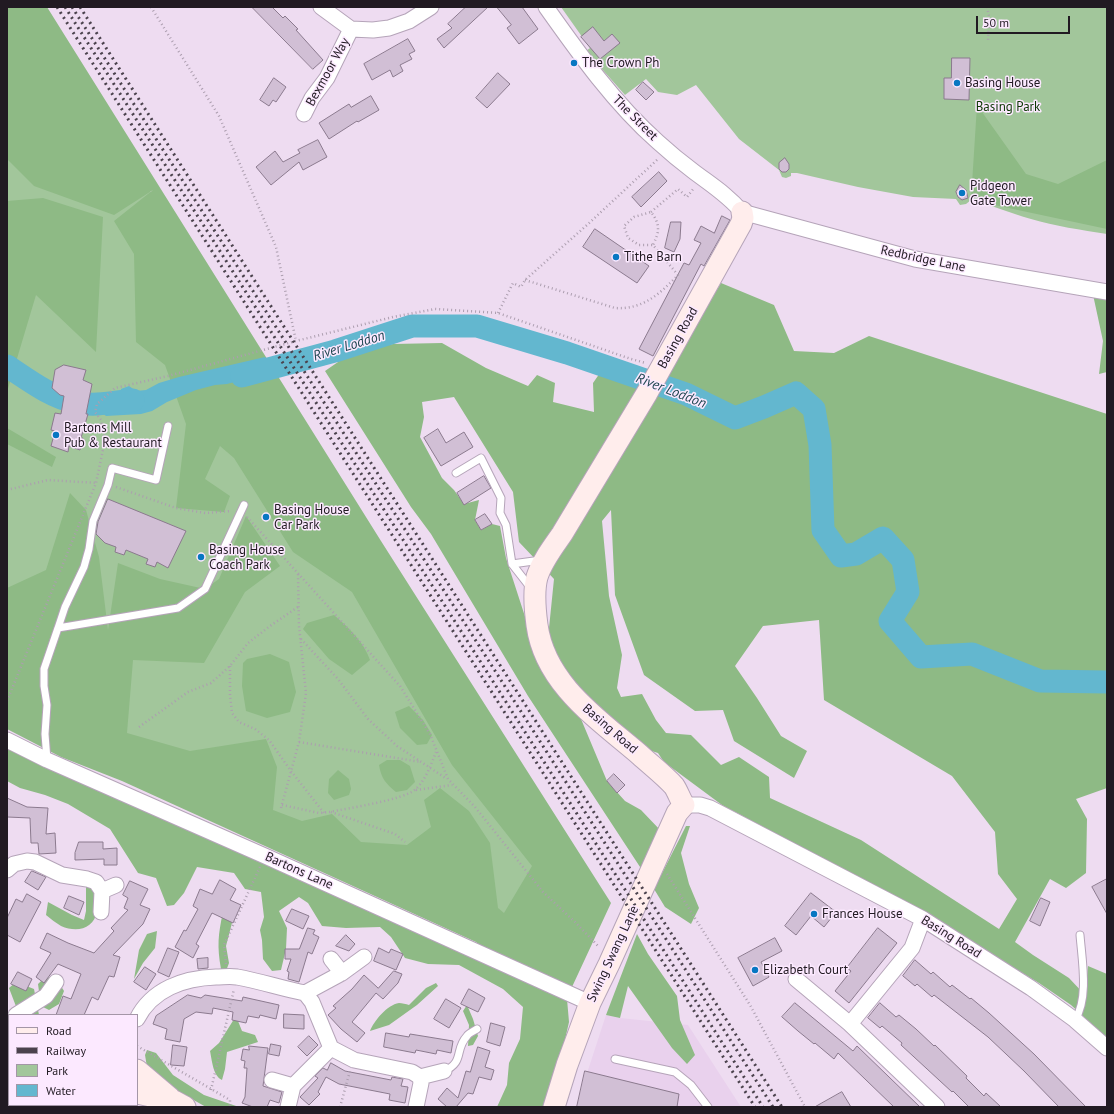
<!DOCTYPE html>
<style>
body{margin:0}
#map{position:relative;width:1114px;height:1114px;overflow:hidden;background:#eedcf1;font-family:"PT Sans",sans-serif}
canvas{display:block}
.frame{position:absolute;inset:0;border:8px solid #211a22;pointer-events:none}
.legend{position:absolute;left:8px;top:1014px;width:130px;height:92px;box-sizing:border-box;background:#fce9ff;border:1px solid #a496a7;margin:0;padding:5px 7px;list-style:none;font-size:12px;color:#211a22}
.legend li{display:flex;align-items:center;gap:8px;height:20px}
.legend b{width:20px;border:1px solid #a496a7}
.scale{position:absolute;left:976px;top:16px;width:94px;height:18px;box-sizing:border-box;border:2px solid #211a22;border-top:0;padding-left:5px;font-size:12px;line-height:14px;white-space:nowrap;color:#211a22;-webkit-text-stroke:3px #fce9ff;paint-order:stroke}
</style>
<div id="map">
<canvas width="1114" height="1114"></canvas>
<div class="frame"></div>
<ul class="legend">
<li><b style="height:5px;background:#ffedec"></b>Road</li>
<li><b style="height:5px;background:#4b424d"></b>Railway</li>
<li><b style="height:11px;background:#a2c69b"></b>Park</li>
<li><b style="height:11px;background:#63b7cf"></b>Water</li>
</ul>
<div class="scale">50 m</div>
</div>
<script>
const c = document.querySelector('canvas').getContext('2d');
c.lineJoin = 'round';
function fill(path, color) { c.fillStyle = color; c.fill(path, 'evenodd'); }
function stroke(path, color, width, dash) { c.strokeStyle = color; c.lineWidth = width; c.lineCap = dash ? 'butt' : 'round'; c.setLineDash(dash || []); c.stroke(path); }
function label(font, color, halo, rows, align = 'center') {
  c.font = font + ' "PT Sans",sans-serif'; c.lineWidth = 3; c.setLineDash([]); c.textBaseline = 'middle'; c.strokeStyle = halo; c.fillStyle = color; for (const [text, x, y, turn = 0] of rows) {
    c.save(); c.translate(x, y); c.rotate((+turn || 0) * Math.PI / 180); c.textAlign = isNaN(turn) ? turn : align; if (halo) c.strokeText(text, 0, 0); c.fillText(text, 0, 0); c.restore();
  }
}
fill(new Path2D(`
 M606,1015L620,1018L688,1025L741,1107H576Z`), '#e9d1ed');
fill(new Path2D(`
 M7,7H32L606,902L571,974L7,716Z
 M561,7H1107V234C1081,230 1055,226 1031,219C1010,213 992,205 971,200L966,204L960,205L956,199L913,197L858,187L797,173H791V176L786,178L782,177L779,170L739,139L696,85L677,95L658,92L646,79L625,95L586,51L590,48Z`), '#a2c69b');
fill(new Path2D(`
 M7,7H47L381,541L611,903L572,987L483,948L476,942L122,781L61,757L7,729V588L46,570L70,493L86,510L99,557L108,630L118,563L160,579L205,589L219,579L246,516L280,566L245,592L204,663L133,660L127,733L190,751L266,739L277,767L273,810L302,821L332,814L361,842L407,845L431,827L424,800L440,788L469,811L490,843L498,908L504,913L532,866L452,765L352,592L293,552L234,458L220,446L205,479L230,496L224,512L176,508L186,424L165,365L136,342L134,254L114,221L153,190L114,215L34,186L7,159Z
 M977,105L1026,174L1058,184L1107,160V229L971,200Z
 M43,198L103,217L96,352L36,295L7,392V201Z
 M721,283L774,305L794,351L834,353L869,336L1107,414V788L1076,799L1087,819L1086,873L1066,888L1050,879L1015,942L1033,955L1069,978L1085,995L1088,966L1107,974V1038L1071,1005L1039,983L899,899L722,805L664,762L658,753L639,747L566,679L548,638L554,579L519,542L513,492L454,397L422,402L424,417L420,437L442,478L454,490L464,504L479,500L475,520L481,530L492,524L500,526L506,558L530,632L581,719L607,781L625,801L641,810L662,832L642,870L528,696L431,534L411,507L325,371L351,353L393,344L442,343L486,368L528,386L537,375L555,383L553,402L594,412L593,383L602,370L645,384L640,419ZM611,510L615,595L644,675L695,711L723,710L734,741L794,778L807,751L781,736L757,698L735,666L763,626L819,620L824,700L952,776L995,832L998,874L1017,899L999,929L861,840L770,798L769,777L739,757L721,765L691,735L666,733L656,720L642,694L621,697L617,688L622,655L609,596L602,521Z
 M1092,290L1107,293V372L1099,374L1103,341Z
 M7,428L56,457L52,467L7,444Z
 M334,615C348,627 364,642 370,660L352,675L329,659L303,629L307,623Z
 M270,654L289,662L296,692L290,712L267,718L246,711L242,686L243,663L247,659Z
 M409,706L423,720L432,735L427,744L417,745L400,728L395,712Z
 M7,748L567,999L569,1022L559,1066L543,1107H497L507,1085L509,1063L520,1039L523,1007L503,989L459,965L428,964L405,958L391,937L380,927L346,928L322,926L308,903L299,897L279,911L287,928L286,949L281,970L272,971L263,959L262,940L260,930L264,917L261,892L245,889L234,873L197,867L184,893L174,905L167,906L156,878L138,873L110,829L68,804L45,795L20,788L7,781Z
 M387,760H400L410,766L415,782L407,790L396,792C386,784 381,778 379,765Z
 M338,770L349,779L351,789L349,795L334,800L328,793L329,779Z
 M686,826H690L681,853L689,884L699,908L691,924L665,907L654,889Z
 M86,886H95C96,894 98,903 97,911C94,929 77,933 61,926C56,923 51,919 46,915L48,902L72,915L84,920L86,911Z
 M223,912L233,919L226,946L229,963L226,971L221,969C217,946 218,935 223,912Z
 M157,931L155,948L143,963L134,979L139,950L147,934Z
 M637,934L648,954L677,996L680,1020L695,1055L687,1064L672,1048L628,986L620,1018L606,1015Z
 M45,977L56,978L64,991L59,1004L49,1010L41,1006L38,984Z
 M16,982L34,989L39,1015H22L17,1009L9,988Z
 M436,983L438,986L417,1005L389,1025L370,1031C374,1021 387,1005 399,1003C402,1003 406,1004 409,1005L426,988Z
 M467,1005L473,1019L478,1036L473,1045L468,1046L469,1025L463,1011Z
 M236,1016L242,1031L255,1035L258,1042L227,1052L225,1069L222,1080C213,1076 212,1060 210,1051L219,1043Z
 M147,1050L156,1053L173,1075L204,1095L239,1107H206L160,1081L147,1067L145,1055Z`), '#8eba85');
fill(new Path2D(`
 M265,357L275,371L227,384L215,385L196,390L167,402L152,411L141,414L106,416C92,405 112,395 121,393V389L129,386L136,391L146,390L159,383L179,377Z`), '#63b7cf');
stroke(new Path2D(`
 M7,366C27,379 50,397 75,402C92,407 115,402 133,400
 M242,376L335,351L412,326H477L567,353L686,394L735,418L764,407L796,393L814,409L820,445L823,530L841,556L856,554L883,538L903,560L908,592L890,621L921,657L972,654L1040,681L1107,682`), '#63b7cf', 23);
const building = new Path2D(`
 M252,7H272L283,18L285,16L298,29L296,30L323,60L313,69Z
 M466,7H488L444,48L437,39L452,28L448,24Z
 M497,7H522L538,29L519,44L507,28L511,25Z
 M593,27L604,41L612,34L620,43L600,59L581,37Z
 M408,39L415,51L409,54L412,59L400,65L403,71L393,77L390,70L372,80L364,64Z
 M952,58H970L969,100L944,99V78H951Z
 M498,73L510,84L487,108L476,98Z
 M274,78L286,87L276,102L273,100L269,106L260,100Z
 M643,82L654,92L646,100L636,90Z
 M371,96L379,110L358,122L357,121L329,139L319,123L349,104L351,107Z
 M318,140L327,157L303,170L299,162L271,185L256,167L275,151L283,162L300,153L298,150Z
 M785,158L789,164V169L786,172H782L779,169V163Z
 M659,172L667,181L641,207L632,197Z
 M960,185L966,190L968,198L962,200L958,197L956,192Z
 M722,216L730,220L704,266L701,264L653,356L639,349L684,263L689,265L701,243L694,240L701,226L714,233Z
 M671,222H681L680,239L674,252L665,248Z
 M595,229L649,266L637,283L583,247Z
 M64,365L86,370L83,380L92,384L86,414H88L81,438H83L80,450L69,446L68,452L51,446L55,431L51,430L55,413L61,414L64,396L60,395L52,388L55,370Z
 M438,429L446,443L464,432L473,447L441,466L424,438Z
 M484,476L491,488L464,505L457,493Z
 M108,499L186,531L168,568L157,562L155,567L146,564L148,559L126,550L124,555L115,552L116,547L105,543L96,534L98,522Z
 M485,514L492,524L481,530L475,520Z
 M614,774L625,785L617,793L607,781Z
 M7,798L27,807L48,808L46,834L55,833L56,853L39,854L38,843H31L30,818L7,817Z
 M79,842H103V849L117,848V865H104V859L75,860V853Z
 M32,871L46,877L38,890L25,882Z
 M1107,879V914L1092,887Z
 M220,880L236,889L230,900L241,905L233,923L212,913L196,944L199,946L193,958L175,947L184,930L186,931L198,909L193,906L200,889L212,894Z
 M130,881L148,889L140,905L150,909L143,924L113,955L120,957L114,977L109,976L98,1000L92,997L84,1015H56L63,996L71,999L81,974L58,964L44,983L36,977L51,953L40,948L47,933L68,943L94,953L114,931L111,928L128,910L124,908L128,898L123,895Z
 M811,893L836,912L824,927L811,916L796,935L785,926Z
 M27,894L41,902L20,942L7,935V918L16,899L22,902Z
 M69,896L84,902L79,915L64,908Z
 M1041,898L1050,902L1040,926L1030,921Z
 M292,909L309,916L303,929L286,921Z
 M308,928L315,930L313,934L319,937L312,954L308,952L299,982L288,979L289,972L287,971L291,959H285V949H299Z
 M878,928L897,943L849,1003L835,991L851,971L847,968Z
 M346,935L355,944L349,951L336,946Z
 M775,938L782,951L761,962L769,977L753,986L738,958Z
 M168,948L179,952L169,977L158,972Z
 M379,948L389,953L391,949L403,954L396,970L374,961Z
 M208,958V968L198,969L197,959Z
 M915,960L931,974L933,972L950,987L952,985L970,999L971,998L989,1013L1034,1054L1086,1107H1059L1024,1071L988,1037L934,995L932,997L917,984L915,986L903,976Z
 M145,967L156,974L146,990L134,982Z
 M394,971L402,974L398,983L383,999L376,993L352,1022L365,1033L357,1042L341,1029L328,1015L336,1008L333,1006L352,989L364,975L378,988Z
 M18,972L32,979L26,991L11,984Z
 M469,989L485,998L478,1012L461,1004Z
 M188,995L201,998L205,995L242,1001L243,997L279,1005L276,1019L260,1015L259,1018L248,1016L246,1023L232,1020L233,1012L213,1008L212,1014L196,1012L184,1019L180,1042L165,1039L167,1029L153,1024L156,1016Z
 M446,999L461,1008L449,1028L434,1019Z
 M795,1003L853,1051L857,1046L920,1107H894L838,1053L834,1059L815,1043L814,1044L798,1031L782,1017Z
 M880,1003L896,1017L899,1015L916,1029L934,1046L935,1045L967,1076L966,1078L984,1096L986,1093L1001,1107H969L953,1091L952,1092L901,1045L902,1043L882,1026L880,1028L868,1018Z
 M284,1014L304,1015V1029L284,1028Z
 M491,1023L505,1027L500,1046L487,1042Z
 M386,1033L409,1037L410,1034L453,1041L451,1053L437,1050L436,1054L416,1050L415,1053L384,1047Z
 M309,1036L318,1045L307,1056L298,1047Z
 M271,1044L281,1046L279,1056L269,1054Z
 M173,1045L187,1047L184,1066L171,1065Z
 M249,1046L268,1048L263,1086L282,1092L279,1103L270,1100L267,1107H253L242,1103L245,1097L247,1068H244L245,1061L241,1060L243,1049L249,1050Z
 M478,1047L490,1051L485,1067L494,1070L491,1080L479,1077L473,1094L468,1093L456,1107H447L438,1099L447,1088L458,1098L466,1071L470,1072Z
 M331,1063L345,1071L391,1080L392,1077L403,1079L401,1086L408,1087L405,1103L389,1100L390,1094L339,1084L326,1077L318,1092L320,1094L309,1105L300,1097L318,1078L315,1076L323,1068L327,1070Z
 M585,1071L679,1094L677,1107H577Z
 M842,1092L851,1107H815Z`);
fill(building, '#d1bfd5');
stroke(building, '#8b7a8e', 1);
const lane = new Path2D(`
 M456,473L481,458L501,498L500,513L506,525L512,564L530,587
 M512,564L541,560
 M58,628L65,607L84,567L89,549L93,521L108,485L112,468L156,480L168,426
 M47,760L45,734L47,705L44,686V669L58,628L178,608L205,589L244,505
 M1075,1020C1089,998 1082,960 1080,935
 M615,1059L675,1072L691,1085L708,1107
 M444,1071C465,1062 454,1050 467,1036C469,1033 474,1031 477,1029`);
const street = new Path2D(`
 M321,7L351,29L373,30L389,28L409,21L431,7
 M546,7C580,55 614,103 658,142C669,152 681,162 693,171C710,184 728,195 742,212L915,259L1107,292
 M304,114L312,98L327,78L351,29
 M7,740L47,760L265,856L590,1003
 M684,805H700L710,808L923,919L1031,988L1075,1020L1107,1048
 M7,870L14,864L27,861L35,862L62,875L87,879L96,882L102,891L101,912
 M102,891L116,885
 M923,919L912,948L850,1024L937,1107
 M331,959L342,973
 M796,979L850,1024
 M305,993L342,973L364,957
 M16,1015L46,996L56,982
 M137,1019C152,989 184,978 216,977C223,977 230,976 237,977C260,981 283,989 305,993L312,1002L331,1048L354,1060L412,1072L420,1077L421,1083L416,1107
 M7,1057H9
 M420,1077L444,1071
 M272,1080L293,1086
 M288,1107L293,1086L331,1048`);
const secondary = new Path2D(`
 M137,1070L170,1098
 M137,1093L174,1101L185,1107
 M108,1107L109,1105
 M554,1107L567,1065L590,1003L609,964L677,813L684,805C680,799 678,792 674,786C664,775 651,765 640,755C598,719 545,684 537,625C535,610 533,592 537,577C542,561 553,547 562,534L647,393L741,224L743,218L742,212`);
stroke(lane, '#b5a4b9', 9);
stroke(street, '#b5a4b9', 17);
stroke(secondary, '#b5a4b9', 23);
stroke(new Path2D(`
 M151,7L219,116L276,247L296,341
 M987,7L989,16L988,42
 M651,212L678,189L687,197L694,188
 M525,280L615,308C642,310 660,294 678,275L653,245H639L628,238L624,226L634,217L651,212C661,225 659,232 653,245
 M498,313L513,283L521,287L525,280L587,225L658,159
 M116,487L176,508L205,513L231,511
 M7,490L48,480L97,483
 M247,517L400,686L430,734L448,779L475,807L543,892L575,922L599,947
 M301,639L338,679L368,719L397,746L447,779
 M230,666V695L232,713L239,722L255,729L269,740L291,771L324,813
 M7,701L96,483L105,440L101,420L95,412L97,404L115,388L168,376L296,341L393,317L435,309L498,313L631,359L646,363
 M139,727L188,692L211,683L230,666L248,643L270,626L298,607
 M299,742L421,762
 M416,790L452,785
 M282,805L319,813L330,812C348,808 404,800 416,789C426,779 431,765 436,752
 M281,808L299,742L306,693L299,626L298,574
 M331,812L395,834L405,842
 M667,874L750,1005L805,1107
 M226,964L224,945L260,867
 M137,1046L230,1100V1107
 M211,1090L234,989
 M30,1105L31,1107
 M340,1107L350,1071`), '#ac9eaf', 2.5, [1, 3]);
stroke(lane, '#fff', 7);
stroke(street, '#fff', 15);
stroke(secondary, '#ffedec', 21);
stroke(new Path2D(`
 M57,7L755,1107
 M65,7L763,1107
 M72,7L773,1107
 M80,7L782,1107`), '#4b424d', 3, [2, 4]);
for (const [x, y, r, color] of [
 [574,63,4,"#0777c2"],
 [957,83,4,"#0777c2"],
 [962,193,4,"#0777c2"],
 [616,257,4,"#0777c2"],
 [56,435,4,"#0777c2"],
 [266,517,4,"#0777c2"],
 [201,557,4,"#0777c2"],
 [814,914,4,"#0777c2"],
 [755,970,4,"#0777c2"]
]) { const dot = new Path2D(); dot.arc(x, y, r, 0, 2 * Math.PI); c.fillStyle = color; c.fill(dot); stroke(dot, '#fce9ff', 1.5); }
label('13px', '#211a22', '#fce9ff', [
 ["The Crown Ph",582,63],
 ["Basing House",965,83],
 ["Pidgeon",970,186],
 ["Gate Tower",970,201],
 ["Tithe Barn",624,257],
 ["Bartons Mill",64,428],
 ["Pub & Restaurant",64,443],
 ["Basing House",274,510],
 ["Car Park",274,525],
 ["Basing House",209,550],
 ["Coach Park",209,565],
 ["Frances House",822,914],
 ["Elizabeth Court",763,970]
], 'left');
label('13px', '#211a22', '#fce9ff', [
 ["Bexmoor Way",328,72,-61],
 ["The Street",635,118,45],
 ["Redbridge Lane",923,259,12],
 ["Basing Road",678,338,-61],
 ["Basing Road",610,729,41],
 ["Bartons Lane",299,871,24],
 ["Basing Road",951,937,32],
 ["Swing Swang Lane",613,954,-65]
]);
label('13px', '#093600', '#fce9ff', [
 ["Basing Park",1008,107]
]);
label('italic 14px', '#204752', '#fce9ff', [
 ["River Loddon",349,346,-17],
 ["River Loddon",671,391,21]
]);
</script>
